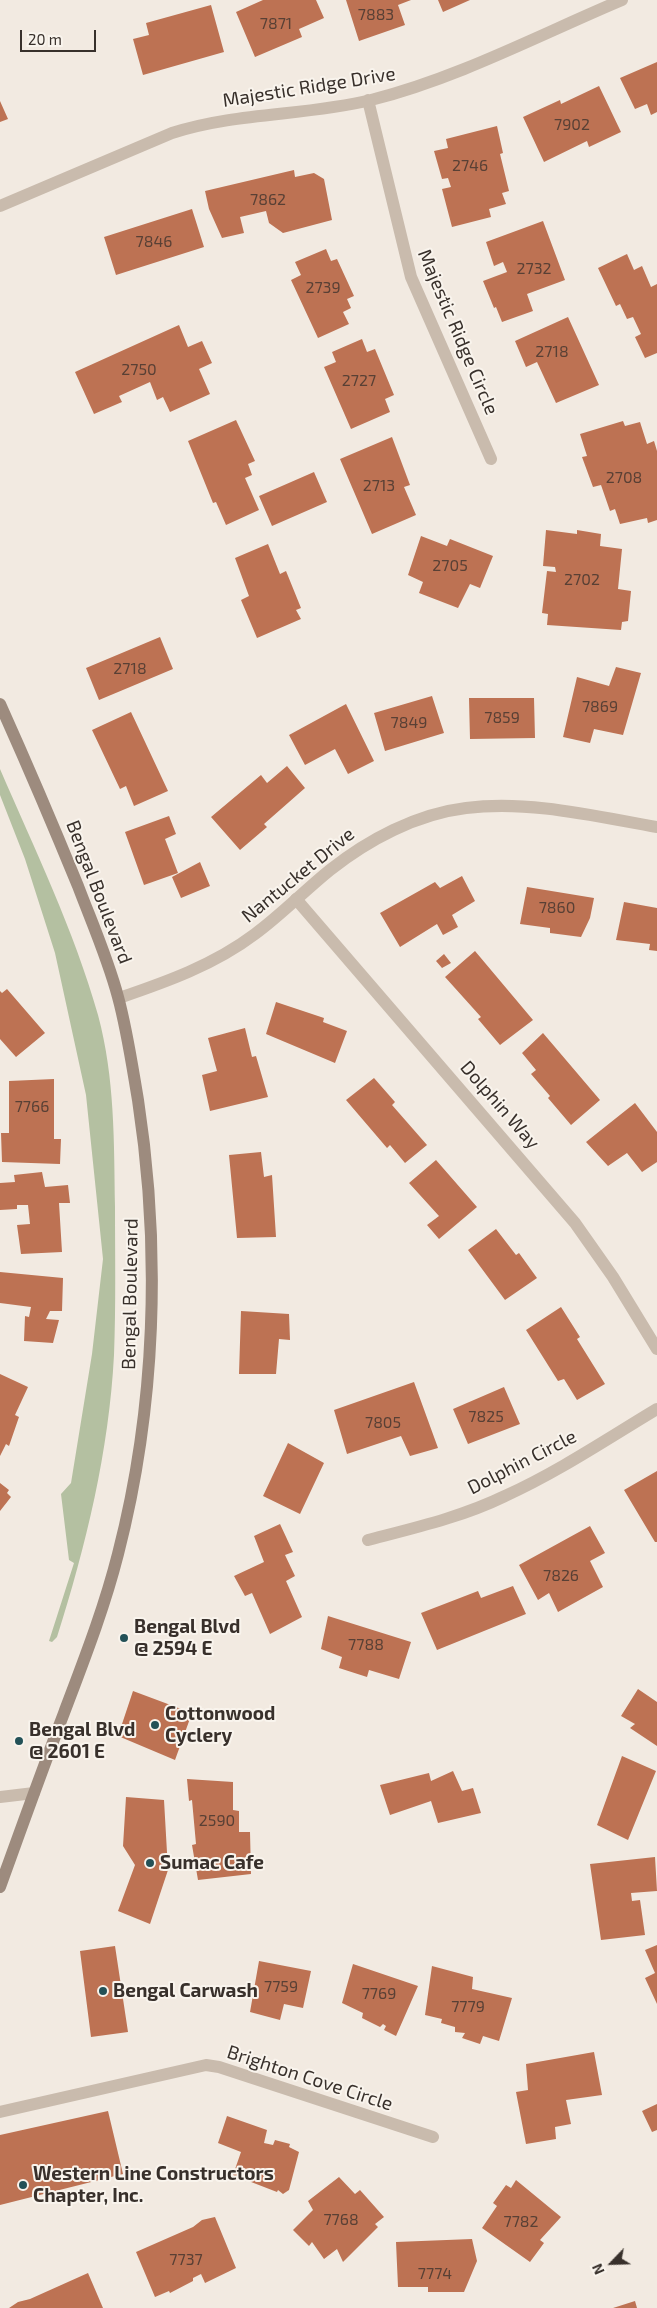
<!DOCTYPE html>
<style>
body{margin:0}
#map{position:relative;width:657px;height:2308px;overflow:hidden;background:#f2eae1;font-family:"Exo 2",sans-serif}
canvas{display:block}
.north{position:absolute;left:587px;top:2238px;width:50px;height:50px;-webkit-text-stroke:4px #f9f4ed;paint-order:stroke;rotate:246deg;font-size:14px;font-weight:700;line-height:20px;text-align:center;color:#38302b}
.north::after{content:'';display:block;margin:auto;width:18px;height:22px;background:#38302b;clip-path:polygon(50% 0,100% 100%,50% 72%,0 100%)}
.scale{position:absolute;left:20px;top:30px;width:76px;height:22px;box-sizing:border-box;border:2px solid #38302b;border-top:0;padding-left:6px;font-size:15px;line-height:18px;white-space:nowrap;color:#38302b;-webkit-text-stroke:4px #f9f4ed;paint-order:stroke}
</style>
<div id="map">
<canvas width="657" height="2308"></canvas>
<div class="north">N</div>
<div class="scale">20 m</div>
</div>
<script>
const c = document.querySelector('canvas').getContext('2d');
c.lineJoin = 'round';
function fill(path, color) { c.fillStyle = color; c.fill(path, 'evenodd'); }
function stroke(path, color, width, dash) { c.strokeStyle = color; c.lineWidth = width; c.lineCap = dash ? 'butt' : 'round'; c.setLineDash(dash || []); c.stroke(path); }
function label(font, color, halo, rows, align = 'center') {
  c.font = font + ' "Exo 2",sans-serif'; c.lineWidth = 4; c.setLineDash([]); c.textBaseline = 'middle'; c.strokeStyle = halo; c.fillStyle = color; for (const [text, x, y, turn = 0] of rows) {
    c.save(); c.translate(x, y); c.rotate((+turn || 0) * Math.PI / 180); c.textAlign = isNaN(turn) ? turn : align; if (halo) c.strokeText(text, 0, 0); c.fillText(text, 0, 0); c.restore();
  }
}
fill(new Path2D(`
 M0,769C35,850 74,930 98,1015C115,1078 114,1142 115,1207C115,1256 116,1306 114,1355C109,1451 86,1546 57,1637L52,1642L49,1641L74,1563L69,1560L61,1494L71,1483L92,1354L103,1259L86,1095L55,953L25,859L0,795Z`), '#b4c0a1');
fill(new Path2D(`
 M263,0H316L324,18L299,29L302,37L255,57L236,12Z
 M346,0H411L398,5L405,25L359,41Z
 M438,0H470L443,12Z
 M211,5L224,52L143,75L133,39L149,35L146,23Z
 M657,62V112L651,115L647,104L635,109L620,78Z
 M599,86L621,132L589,147L587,141L544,162L523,117L560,100L561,104Z
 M0,101L8,119L0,122Z
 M497,126L503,153L500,154L509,191L502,193L506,204L489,209L491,217L452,227L442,189L451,187L448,178L442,179L434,151L448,148L446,139Z
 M294,170L295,177L314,173L324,179L332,220L283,233L269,223L266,211L240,217L244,233L222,238L209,209L205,191Z
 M192,209L204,247L116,275L104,237Z
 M543,221L565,280L527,294L533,311L502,322L496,307L494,308L483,281L507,272L503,262L494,266L486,242Z
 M326,249L331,261L337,259L354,296L347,299L351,308L343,312L349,324L318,338L291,280L301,275L295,262Z
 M627,254L634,270L642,266L651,287L657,284V353L645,358L635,337L641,334L633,317L627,319L620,304L616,306L598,268Z
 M568,317L599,385L556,403L537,362L526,367L515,341Z
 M179,325L188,347L202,341L212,363L199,369L210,394L170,412L163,397L157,400L150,382L119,396L122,402L94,414L75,372Z
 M362,339L367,352L375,349L394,395L385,399L390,412L351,429L324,367L336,362L332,352Z
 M236,420L255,461L248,464L252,475L245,478L259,510L226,525L216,502L213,503L188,441Z
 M623,421L625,426L640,422L647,444L654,441L657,451V520L648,523L647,518L620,524L615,509L610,511L601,485L593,487L582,457L587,456L580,434Z
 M392,437L410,485L404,487L416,515L372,534L340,459Z
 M314,472L327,502L272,526L259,496Z
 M546,530L577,534V530L601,534L600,546L622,549L618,589L631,591L628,621L622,622L621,630L547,625L548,614L542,613L547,571L556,572L555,567L543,566Z
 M421,536L447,546L450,539L493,556L480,588L470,584L458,608L419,593L423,582L408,575Z
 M268,544L280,574L286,571L301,608L296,610L301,619L257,638L241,600L249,596L235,558Z
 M160,637L173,669L99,700L86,668Z
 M616,667L641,673L623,735L594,729L590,743L563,737L577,677L609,686Z
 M432,696L444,733L385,751L374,713Z
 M469,698H534L535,738L470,739Z
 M346,704L374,761L348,774L335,749L305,765L289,735Z
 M131,712L168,791L134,806L126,786L120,789L92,730Z
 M287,766L305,788L264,824L267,827L240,850L211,817L261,775L267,783Z
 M169,816L176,834L165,839L178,873L144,885L125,832Z
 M200,862L210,886L181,898L172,877Z
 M462,876L475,901L452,915L458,927L443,935L437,924L400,947L380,913L435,882L440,888Z
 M527,887L594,898L590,918L581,937L550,933V928L520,924Z
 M624,902L657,908V951L649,950L650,944L616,940Z
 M475,951L533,1020L500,1045L478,1019L481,1017L445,977Z
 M444,954L451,963L442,968L436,961Z
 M7,989L45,1033L16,1057L0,1039V991L2,993Z
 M276,1002L324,1018L323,1022L347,1031L335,1063L266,1034Z
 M245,1028L252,1057L256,1056L268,1097L210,1111L202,1075L217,1071L208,1038Z
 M543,1033L600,1100L571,1125L548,1098L550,1096L531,1074L536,1070L522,1053Z
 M374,1078L395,1102L392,1105L427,1145L405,1163L390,1145L387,1148L346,1100Z
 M54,1079V1139H61L60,1164L2,1162L1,1133H9V1081Z
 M635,1103L657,1132V1162L642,1172L627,1153L608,1166L586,1142Z
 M261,1152L264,1177L272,1175L276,1237L237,1238L229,1155Z
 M436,1160L477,1207L439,1239L427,1225L439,1216L409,1183Z
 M42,1172L45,1187L68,1185L70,1203H59L62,1252L21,1254L17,1225L30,1224L28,1205H17V1209L0,1210V1183L15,1182L14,1175Z
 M496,1229L516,1255L519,1253L537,1278L505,1300L468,1250Z
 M0,1272L63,1278L62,1311H50L46,1319L59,1320L53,1343L24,1341L25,1316L29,1317L31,1307L0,1303Z
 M561,1307L580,1337L577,1339L605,1384L577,1400L564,1379L558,1381L526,1330Z
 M241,1311L289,1314L290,1340L279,1339L276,1374H239Z
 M0,1374L28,1387L15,1415L19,1417L9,1446L6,1444L0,1456Z
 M414,1382L438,1448L410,1456L401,1436L347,1454L334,1410Z
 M504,1387L520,1424L468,1444L453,1409Z
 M288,1443L324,1463L300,1514L263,1496Z
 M657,1471V1542H655L624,1490Z
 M0,1483L9,1490L7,1493L11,1497L0,1511Z
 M280,1524L293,1552L285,1555L295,1576L286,1581L302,1617L270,1634L252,1593L245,1596L234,1576L264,1562L254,1536Z
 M590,1526L605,1553L590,1561L603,1587L558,1612L549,1593L538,1600L519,1565Z
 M513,1586L526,1614L437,1650L421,1613L478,1591L481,1598Z
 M328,1616L411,1642L399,1679L369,1670L367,1677L339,1668L342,1657L321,1649Z
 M638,1689L657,1702V1746L630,1728L635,1724L621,1716Z
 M133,1691L192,1713L175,1760L118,1736Z
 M622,1756L656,1771L628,1840L597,1825Z
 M453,1771L462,1791L473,1788L481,1813L438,1823L431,1801L390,1815L380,1785L429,1773L431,1781Z
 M187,1779L233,1782V1810L239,1811V1832H250L251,1874L198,1880L192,1845L196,1844L192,1800L189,1801Z
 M126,1797L164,1800L168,1870L150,1924L118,1911L135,1865L123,1846Z
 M655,1857L657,1891L631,1893L632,1901L640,1900L645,1935L601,1940L590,1864Z
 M657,1945V2004L645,1978L655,1973L645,1950Z
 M115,1946L128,2032L91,2037L80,1951Z
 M259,1961L311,1971L303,2008L284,2004L280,2020L250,2012Z
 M353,1964L418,1986L396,2036L384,2030L386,2026L383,2024L380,2027L362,2018L363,2013L342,2003Z
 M432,1966L473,1977L472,1989L512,1998L499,2041L483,2036L480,2044L462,2038L465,2033L455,2032V2027L441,2023L442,2019L425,2015Z
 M594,2052L602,2095L566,2100L571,2124L555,2127L556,2139L526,2144L516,2092L528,2090L526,2064Z
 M657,2104V2130L652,2132L642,2111Z
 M108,2111L123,2174L0,2205V2135Z
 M227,2116L267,2130L264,2143L273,2145L275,2140L290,2144L289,2147L299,2152L289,2190L283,2194L278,2190L277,2192L233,2175L241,2152L218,2143Z
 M339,2177L355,2194L360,2190L384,2217L375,2224L378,2227L343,2262L337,2249L324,2259L312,2242L309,2246L293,2230L313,2210L308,2201Z
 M516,2180L561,2217L540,2240L544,2243L530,2262L482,2228L497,2206L493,2203L506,2185L511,2188Z
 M215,2217L236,2268L205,2283L201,2274L193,2278V2281L170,2293L169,2291L155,2297L136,2252L193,2227L202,2220Z
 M472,2239L477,2261L464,2292H428V2287H398L396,2242Z
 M88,2273L103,2308H9L18,2302L30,2299Z
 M635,2301L637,2308H613Z`), '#bd7253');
stroke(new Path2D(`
 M368,100L411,277L491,459
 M0,206L172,133C237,112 306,116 371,100C458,78 539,35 622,0
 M296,899L575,1223L613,1277L657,1349
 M368,1540C414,1528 462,1517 505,1496C558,1472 607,1439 657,1409
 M0,2112L206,2065L219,2067L433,2137`), '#c9bbad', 12);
stroke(new Path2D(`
 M119,998C166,982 214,965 255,934C281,915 304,891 330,870C368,840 416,814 466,808C529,800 594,816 657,827
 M0,1797L34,1793`), '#c9bbad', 12);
stroke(new Path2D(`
 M0,704C27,764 53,825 78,886C92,923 108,959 118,997C127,1030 132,1065 138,1100C161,1250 156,1407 118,1554C104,1609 84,1660 64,1713C42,1770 21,1829 0,1887`), '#9d8b7e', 12);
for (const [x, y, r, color] of [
 [124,1638,5,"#235157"],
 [155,1725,5,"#235157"],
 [19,1741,5,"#235157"],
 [150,1863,5,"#235157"],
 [103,1991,5,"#235157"],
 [23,2185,5,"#235157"]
]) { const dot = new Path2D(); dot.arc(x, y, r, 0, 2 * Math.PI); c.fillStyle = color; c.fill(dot); stroke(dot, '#f9f4ed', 2); }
label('16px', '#594035', null, [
 ["7883",376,15],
 ["7871",276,24],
 ["7902",572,125],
 ["2746",470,166],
 ["7862",268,200],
 ["7846",154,242],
 ["2732",534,269],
 ["2739",323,288],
 ["2718",552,352],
 ["2750",139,370],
 ["2727",359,381],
 ["2708",624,478],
 ["2713",379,486],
 ["2705",450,566],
 ["2702",582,580],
 ["2718",130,669],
 ["7869",600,707],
 ["7859",502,718],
 ["7849",409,723],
 ["7860",557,908],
 ["7766",32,1107],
 ["7825",486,1417],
 ["7805",383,1423],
 ["7826",561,1576],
 ["7788",366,1645],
 ["2590",217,1821],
 ["7759",281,1987],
 ["7769",379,1994],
 ["7779",468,2007],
 ["7768",341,2220],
 ["7782",521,2222],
 ["7737",186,2260],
 ["7774",435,2274]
]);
label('19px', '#38302b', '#f9f4ed', [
 ["Majestic Ridge Drive",309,87,-9],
 ["Majestic Ridge Circle",458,332,67],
 ["Nantucket Drive",298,875,-39],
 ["Bengal Boulevard",99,892,69],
 ["Dolphin Way",500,1105,49],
 ["Bengal Boulevard",130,1294,-89],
 ["Dolphin Circle",522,1462,-27],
 ["Brighton Cove Circle",310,2078,18]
]);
label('bold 19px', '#38302b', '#f9f4ed', [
 ["Bengal Blvd",134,1627],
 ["@ 2594 E",134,1649],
 ["Cottonwood",165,1714],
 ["Cyclery",165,1736],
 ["Bengal Blvd",29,1730],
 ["@ 2601 E",29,1752],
 ["Sumac Cafe",160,1863],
 ["Bengal Carwash",113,1991],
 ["Western Line Constructors",33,2174],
 ["Chapter, Inc.",33,2196]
], 'left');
</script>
